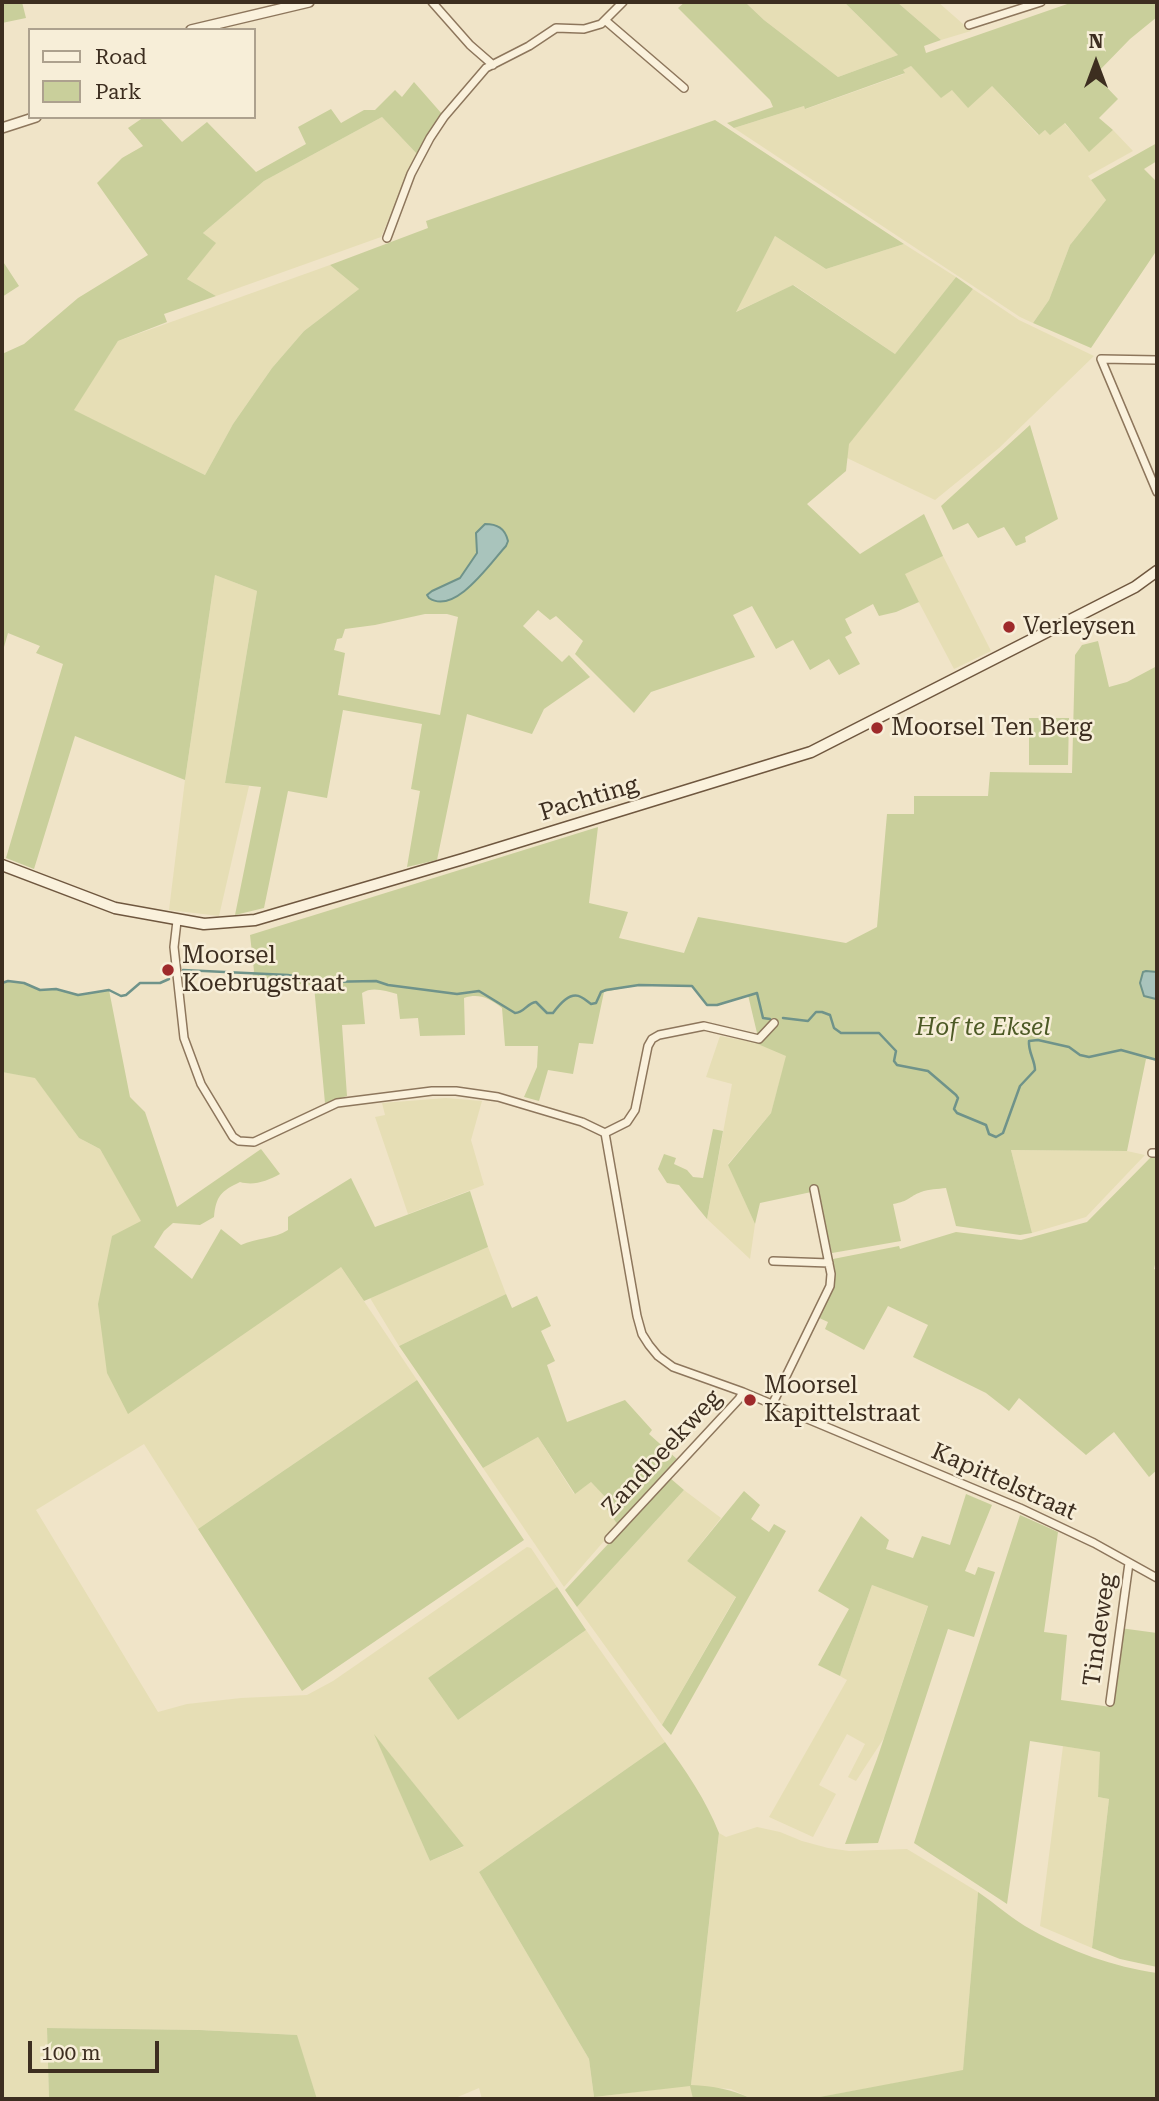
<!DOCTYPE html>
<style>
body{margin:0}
#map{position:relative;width:1159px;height:2101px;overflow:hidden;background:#f0e4c8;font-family:"Roboto Serif",serif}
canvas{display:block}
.frame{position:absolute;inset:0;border:4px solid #3d2e20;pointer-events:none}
.legend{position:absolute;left:28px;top:28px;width:228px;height:91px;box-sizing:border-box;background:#f7eed8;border:2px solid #ada18e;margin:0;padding:9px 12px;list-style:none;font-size:21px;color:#3d2e20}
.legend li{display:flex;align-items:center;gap:14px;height:35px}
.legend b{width:35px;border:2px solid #ada18e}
.north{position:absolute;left:1061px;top:28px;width:70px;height:70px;-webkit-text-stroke:5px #f7eed8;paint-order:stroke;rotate:0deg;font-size:19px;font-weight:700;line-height:28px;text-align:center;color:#3d2e20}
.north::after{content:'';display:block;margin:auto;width:24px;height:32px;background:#3d2e20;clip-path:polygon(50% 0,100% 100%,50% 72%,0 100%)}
.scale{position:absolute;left:28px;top:2041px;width:131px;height:32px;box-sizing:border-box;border:4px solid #3d2e20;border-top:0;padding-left:9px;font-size:21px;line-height:24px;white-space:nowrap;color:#3d2e20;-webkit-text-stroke:5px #f7eed8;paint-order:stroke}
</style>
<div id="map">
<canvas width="1159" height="2101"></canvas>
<div class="frame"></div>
<ul class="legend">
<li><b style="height:9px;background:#faf1dc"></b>Road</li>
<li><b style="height:19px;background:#c9cf9b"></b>Park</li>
</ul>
<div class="north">N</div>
<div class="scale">100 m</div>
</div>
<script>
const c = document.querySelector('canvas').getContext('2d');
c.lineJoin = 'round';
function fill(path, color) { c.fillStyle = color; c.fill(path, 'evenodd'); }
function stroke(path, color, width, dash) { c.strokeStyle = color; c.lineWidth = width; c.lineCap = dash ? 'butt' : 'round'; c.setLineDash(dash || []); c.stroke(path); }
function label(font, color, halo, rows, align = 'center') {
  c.font = font + ' "Roboto Serif",serif'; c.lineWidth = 5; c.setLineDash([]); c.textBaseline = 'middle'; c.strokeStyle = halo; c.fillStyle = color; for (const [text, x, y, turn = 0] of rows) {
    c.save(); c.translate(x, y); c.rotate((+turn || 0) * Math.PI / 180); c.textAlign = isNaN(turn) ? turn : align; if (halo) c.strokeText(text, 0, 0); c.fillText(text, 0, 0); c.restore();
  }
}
fill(new Path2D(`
 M745,2H844L898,55L838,77L764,20Z
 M897,2H938L971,31L941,40Z
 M911,66L941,97L952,89L992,86L1038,135L1045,130L1050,134L1064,123L1089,151L1113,130L1133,151L1088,176L1106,200L1070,245L1049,300L1033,323L1020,317L734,128L804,106L806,109L904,74L902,70Z
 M382,117L417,154L381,237L216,296L187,279L215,243L203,233L264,181Z
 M775,236L826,269L904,244L956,277L895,354L794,285L735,312Z
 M330,265L359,289L304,331L272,368L233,424L205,475L73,410L118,341Z
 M973,289L1019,320L1094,356L999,448L935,500L847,458L848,444Z
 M943,556L991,651L954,669L904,574Z
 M215,575L257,591L225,783L249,786L219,916L169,910L185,780Z
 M720,1036L753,1042L787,1055L771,1113L728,1164L755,1224L750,1259L707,1219L732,1084L706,1077Z
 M2,1072L35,1077L79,1138L100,1149L142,1221L98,1304L341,1267L417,1380L198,1529L144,1444L36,1510L158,1712L187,1704L241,1698L307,1695L333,1681L527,1547L531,1548L557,1587L428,1678L458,1720L586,1630L665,1742L479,1872L589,2059L594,2097L691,2085L719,1833L726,1837L757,1827L780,1832L802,1841L828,1848L849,1851L907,1849L978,1892L963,2071L809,2099H752L731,2089L691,2086L693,2099H482L479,2088L453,2099H317L296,2035L200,2030L47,2028L49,2099H2ZM376,1737L464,1846L463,1847L430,1861Z
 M446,1098L482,1101L471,1140L484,1185L408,1214L375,1117L385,1115L382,1103Z
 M1011,1150L1127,1151L1145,1155L1086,1217L1032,1233Z
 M488,1247L506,1294L399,1346L370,1298Z
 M538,1437L574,1494L591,1482L609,1501L618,1525L564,1587L483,1468Z
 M684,1490L721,1518L687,1561L736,1596L662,1725L577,1607Z
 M872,1585L928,1605L884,1738L856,1781L848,1777L865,1744L847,1734L819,1785L836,1794L813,1837L769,1817L847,1680L840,1676Z
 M1063,1746L1101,1752L1098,1797L1109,1799L1092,1948L1040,1926Z`), '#e6deb5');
fill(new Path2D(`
 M2,2H22L26,18L2,23Z
 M685,2H745L764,20L838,77L898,55L844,2H897L941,40L924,46L926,53L1073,2H1157V17L1130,39L1095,75L1118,99L1099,118L1113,130L1089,152L1065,123L1050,135L1045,130L1039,135L992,86L968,108L952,90L941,98L911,66L903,70L905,73L805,109L804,106L734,128L727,123L773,107L770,100L678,8Z
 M414,82L442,114L417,154L382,117L264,181L203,233L216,243L187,279L216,296L164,314L167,322L118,341L74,410L205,475L233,424L272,368L304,331L359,289L330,265L428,228L426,221L715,120L904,244L826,269L775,236L736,312L793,285L895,354L956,277L973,289L849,444L846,471L807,504L860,554L924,514L943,556L905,574L919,602L896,612L879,616L873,604L845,619L852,633L845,637L860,664L839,675L829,659L810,670L793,640L776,649L752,606L733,615L755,657L651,692L634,713L575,654L583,641L556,616L550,620L538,610L523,626L562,662L569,655L590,677L544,709L532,734L467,714L437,860L407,867L420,791L411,789L422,724L343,710L327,798L288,791L264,908L235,915L261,787L225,783L257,591L215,575L185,780L75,736L34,869L6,858L63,664L36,653L40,646L8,633L2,654V508H4L2,504V354L24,344L78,298L148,255L97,183L122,158L143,146L128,128L144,117H159L182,142L207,122L256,172L306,144L298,127L331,109L341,123L364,110H375L395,90L402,97ZM425,614H447L458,617L440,715L338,695L345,653L334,650L337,639L342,638L345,629L375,625Z
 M1157,143V161L1144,169L1157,182V250L1091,348L1033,323L1049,300L1070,245L1106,200L1091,180Z
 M2,260L19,286L2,297Z
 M1030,425L1058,519L1025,537L1026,542L1016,546L1004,527L978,538L968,523L953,530L941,506Z
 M1098,641L1109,687L1127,682L1157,666V972H1144L1140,983L1144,996L1155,999L1157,997V1060L1146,1059L1127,1151L1011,1150L1032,1233L1020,1235L956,1226L946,1188C938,1189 929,1189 921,1192C908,1197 910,1201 893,1204L901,1241L832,1253L816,1191L760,1203L755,1224L728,1165L771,1113L786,1056L753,1042L757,1033L748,995L717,1005H707L692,986L639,985L604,992L593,1044L579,1043L573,1074L548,1070L539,1101L524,1097L537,1067L538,1046H505L502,1008C489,998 479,993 464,998L465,1035L420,1036L418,1018L400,1019L397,994C386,991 372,986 362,993L365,1024L342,1025L347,1096L325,1103L314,986L252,977L254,971L250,935L598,827L589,903L628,912L619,938L684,953L698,917L846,943L877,927L887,814H914V796H988L990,772L1072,773L1075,655L1082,645Z
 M1029,718H1069L1068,765H1029Z
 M8,981L24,983L40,990L56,989L78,995L109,990L130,1097L145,1112L177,1207L261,1149L280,1174C267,1181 254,1186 240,1182C221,1191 216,1196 214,1217L200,1225L173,1223L164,1231L154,1247L192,1279L221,1229L241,1245C256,1238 274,1239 288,1230V1217L351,1178L375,1227L470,1191L488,1247L364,1301L341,1267L128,1414L107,1373L98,1304L112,1236L141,1221L100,1149L79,1138L35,1078L2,1072V983Z
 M713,1129L723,1131L707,1219L679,1185L667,1183L658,1169L664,1154L676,1158L674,1164L687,1170L693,1177L703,1178Z
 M1152,1156H1157V1256L1154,1269L1157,1270V1470L1149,1477L1114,1432L1086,1455L1019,1398L1009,1411L986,1393L913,1357L928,1325L888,1306L864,1350L825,1329L828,1322L817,1317L833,1285V1259L899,1246L900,1249L956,1232L1021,1240L1087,1222Z
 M506,1294L512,1308L537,1296L551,1326L541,1331L555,1361L547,1365L567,1422L625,1400L652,1430L649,1434L678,1460L618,1525L604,1505L608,1500L591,1482L575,1494L538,1437L483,1468L399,1346Z
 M417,1380L524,1540L302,1691L198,1529Z
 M670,1478L684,1490L577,1607L565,1590Z
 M744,1491L760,1505L751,1519L769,1532L774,1524L786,1531L671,1735L662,1725L736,1597L687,1561Z
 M966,1494L992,1505L965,1571L975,1575L978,1567L995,1572L974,1637L948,1629L878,1843L845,1844L877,1759L928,1606L872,1585L840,1676L818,1665L849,1609L818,1591L861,1516L889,1540L886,1549L913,1558L922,1536L950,1545Z
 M1020,1515L1058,1532L1044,1632L1067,1635L1061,1700L1111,1707L1120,1628L1157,1633V1967L1120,1959L1092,1948L1109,1799L1098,1797L1100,1752L1030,1741L1007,1904L914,1843Z
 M557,1587L586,1630L458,1720L428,1678Z
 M374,1734L464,1846L430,1861Z
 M665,1742C686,1771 706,1800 719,1833L691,2085C714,2086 731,2089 752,2099H693L690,2086L594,2097L589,2059L479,1872Z
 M978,1892C996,1904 1013,1920 1032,1930C1070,1951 1114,1967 1157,1973V2099H809L963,2070Z
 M47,2028L200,2030L297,2035L317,2099H49Z`), '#c9cf9b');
const water = new Path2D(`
 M485,524C497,524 505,528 508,541L506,546C491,562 455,616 429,598L427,595L432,591L460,578L477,553L476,533Z
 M1146,971L1157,972L1156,999L1144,996L1140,983L1143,972Z`);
fill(water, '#a9c4bc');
stroke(water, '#6f938a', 2);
stroke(new Path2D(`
 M183,970L288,975L324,982L376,981L388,985L457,994L479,991L515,1013C524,1013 527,1003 536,1002L547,1013H553C559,1005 570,991 581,997C585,999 588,1002 591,1004L596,1003L601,992L606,990L639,985L692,986L707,1005H717L757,993L763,1018L770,1019
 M2,983L8,981L24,983L40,990L56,989L78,995L109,990L121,996L126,995L140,983H160L169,979
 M783,1018L808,1021L816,1012H822L830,1015L834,1028L841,1033H879L896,1051L894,1061L897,1065L928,1071L956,1095L958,1098L954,1109L957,1113L986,1125L989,1134L996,1137L1003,1133L1020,1086L1035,1070C1035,1060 1028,1052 1029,1041L1038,1040L1069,1047L1080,1055L1089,1057L1121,1050L1157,1060`), '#6f938a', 2.5);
const minor = new Path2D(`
 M432,2L470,45L493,65
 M606,21L684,88
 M969,25L1041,2
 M387,238L411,174L430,138L444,117L486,68L529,46L556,28L584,29L601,24L623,2
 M1157,360L1101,359L1157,492
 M177,921L174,947L184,1038L201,1084L233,1137L239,1141L254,1142L337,1103L432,1091H456L498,1097L582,1122L605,1133
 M605,1133L637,1316L642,1334L649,1345L658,1356L673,1367L743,1392L1020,1508L1094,1543L1157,1578
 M605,1133L627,1122L635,1110L648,1046L652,1039L659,1035L704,1026L759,1039L774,1023
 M1152,1153H1157
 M773,1261L829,1263
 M772,1405L830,1286L831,1274L814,1189
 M609,1539L739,1399L743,1392
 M1110,1702L1129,1563`);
const tertiary = new Path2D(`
 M191,30L309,2
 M2,128L36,117`);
const secondary = new Path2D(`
 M2,865L115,908L204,924L255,920L463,859L811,752L1135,587L1157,571`);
stroke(minor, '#8d765c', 10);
stroke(tertiary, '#8d765c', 12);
stroke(secondary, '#6f573f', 13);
stroke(minor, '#faf1dc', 7);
stroke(tertiary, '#faf1dc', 9);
stroke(secondary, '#faf1dc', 10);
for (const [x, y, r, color] of [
 [1009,627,7,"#9e2a2b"],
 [877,728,7,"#9e2a2b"],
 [168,970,7,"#9e2a2b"],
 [750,1400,7,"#9e2a2b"]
]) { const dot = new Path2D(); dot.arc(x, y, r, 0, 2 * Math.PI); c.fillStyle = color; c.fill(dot); stroke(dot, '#f7eed8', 2.5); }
label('24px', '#3d2e20', '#f7eed8', [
 ["Verleysen",1023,627],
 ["Moorsel Ten Berg",891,728],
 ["Moorsel",182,956],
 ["Koebrugstraat",182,984],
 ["Moorsel",764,1386],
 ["Kapittelstraat",764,1414]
], 'left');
label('24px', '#3d2e20', '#f7eed8', [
 ["Pachting",589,799,-17],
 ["Zandbeekweg",662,1453,-47],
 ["Kapittelstraat",1004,1482,24],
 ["Tindeweg",1100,1630,-82]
]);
label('italic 24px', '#4d5a26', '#f7eed8', [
 ["Hof te Eksel",983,1028]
]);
</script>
